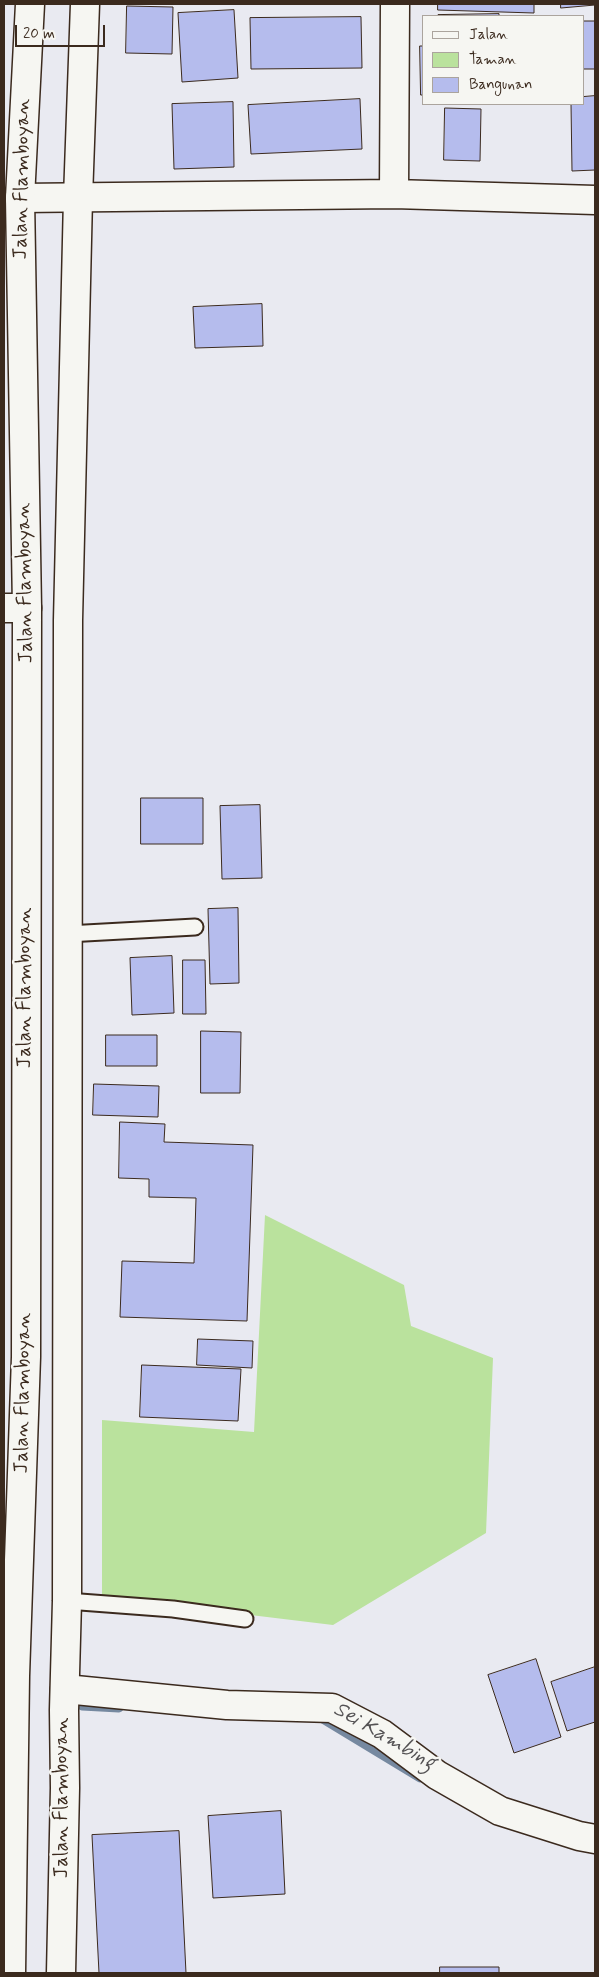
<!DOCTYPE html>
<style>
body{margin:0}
#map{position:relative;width:599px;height:1977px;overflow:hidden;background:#e9eaf1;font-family:Mynerve,sans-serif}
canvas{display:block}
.frame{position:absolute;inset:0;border:5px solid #3b2a1e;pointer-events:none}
.legend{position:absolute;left:422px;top:15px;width:162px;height:90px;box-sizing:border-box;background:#f6f6f2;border:1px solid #aba49d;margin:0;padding:6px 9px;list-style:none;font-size:15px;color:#3b2a1e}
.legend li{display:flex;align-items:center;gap:10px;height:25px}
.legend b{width:25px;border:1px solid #aba49d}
.scale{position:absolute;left:15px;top:25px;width:90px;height:22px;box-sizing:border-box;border:2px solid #3b2a1e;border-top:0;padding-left:6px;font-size:15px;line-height:18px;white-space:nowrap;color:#3b2a1e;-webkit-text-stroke:4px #f6f6f2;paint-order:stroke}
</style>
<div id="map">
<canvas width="599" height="1977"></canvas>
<div class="frame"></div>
<ul class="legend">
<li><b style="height:6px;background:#f6f6f2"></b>Jalan</li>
<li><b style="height:14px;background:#bae29d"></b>Taman</li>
<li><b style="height:14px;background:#b5bced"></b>Bangunan</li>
</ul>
<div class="scale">20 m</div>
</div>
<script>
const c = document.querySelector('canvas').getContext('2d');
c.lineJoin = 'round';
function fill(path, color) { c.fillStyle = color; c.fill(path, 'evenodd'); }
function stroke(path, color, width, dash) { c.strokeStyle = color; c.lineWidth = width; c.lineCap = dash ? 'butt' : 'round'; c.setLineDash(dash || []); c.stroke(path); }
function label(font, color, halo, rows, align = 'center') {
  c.font = font + ' Mynerve,sans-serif'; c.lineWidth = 5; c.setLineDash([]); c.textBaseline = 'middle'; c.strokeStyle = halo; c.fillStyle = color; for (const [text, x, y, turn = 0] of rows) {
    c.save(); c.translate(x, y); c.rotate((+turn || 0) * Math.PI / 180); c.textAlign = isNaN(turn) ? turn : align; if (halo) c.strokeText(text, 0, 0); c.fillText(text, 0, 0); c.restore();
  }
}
fill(new Path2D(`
 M265,1215L404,1285L411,1326L493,1358L486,1533L333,1625L102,1597V1420L254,1432Z`), '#bae29d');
stroke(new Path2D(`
 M82,1706L119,1708
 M317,1718H321L420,1778`), '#7689a0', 9);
const building = new Path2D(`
 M438,4H534V13L438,10Z
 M561,4H595V5L561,8Z
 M127,6L173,7L172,54L126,53Z
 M234,10L238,78L182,82L178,13Z
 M499,14V16H438V15Z
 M361,17L362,68L251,69L250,18Z
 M583,21H595V69H583Z
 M420,46H423V95H421Z
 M595,96V170L572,171L571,104H583V97Z
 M360,99L362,149L251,154L248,105Z
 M233,102L234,167L174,169L172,104Z
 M445,108L481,109L480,161L444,160Z
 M262,304L263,346L195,348L193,307Z
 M141,798H203V844H141Z
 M260,805L262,878L222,879L220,806Z
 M238,908L239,983L210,984L208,909Z
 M172,956L174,1013L132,1015L130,958Z
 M183,960H205L206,1014H183Z
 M201,1031L241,1032L240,1093H201Z
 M106,1035H157V1066H106Z
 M94,1084L159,1086L158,1117L93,1115Z
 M120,1122L165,1124L164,1142L253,1145L247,1321L120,1317L122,1261L194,1263L196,1198L149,1197V1179L119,1178Z
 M198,1339L253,1341L252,1368L197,1365Z
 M142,1365L241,1369L238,1421L140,1417Z
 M536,1659L561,1737L514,1753L488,1675Z
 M595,1667V1722L567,1731L551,1682Z
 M281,1811L285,1894L213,1898L208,1816Z
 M179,1831L186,1973H99L92,1835Z
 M440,1967H499V1973H440Z`);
fill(building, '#b5bced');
stroke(building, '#3b2a1e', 1);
const service = new Path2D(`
 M67,934L195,927
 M67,1601L173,1609L245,1619`);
const minor = new Path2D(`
 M394,194L395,4
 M20,198L394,194L595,200
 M4,608H27
 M65,1689L227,1705L332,1708L382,1734L437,1775L500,1811L579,1836L595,1839`);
const primary = new Path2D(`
 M11,1973L15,1676L26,1357L27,608L20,198L30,4
 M61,1973L65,1788L64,1710L67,1601L68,620L78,198L85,4`);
stroke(service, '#3b2a1e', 19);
stroke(minor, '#3b2a1e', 31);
stroke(primary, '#3b2a1e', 31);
stroke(service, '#f6f6f2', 15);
stroke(minor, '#f6f6f2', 28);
stroke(primary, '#f6f6f2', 28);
label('20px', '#3b2a1e', '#f6f6f2', [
 ["Jalan Flamboyan",23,179,-89],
 ["Jalan Flamboyan",26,583,-91],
 ["Jalan Flamboyan",26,988,-90],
 ["Jalan Flamboyan",24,1393,-89],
 ["Jalan Flamboyan",63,1798,-90]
]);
label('italic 21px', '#545254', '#f6f6f2', [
 ["Sei Kambing",384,1737,30]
]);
</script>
